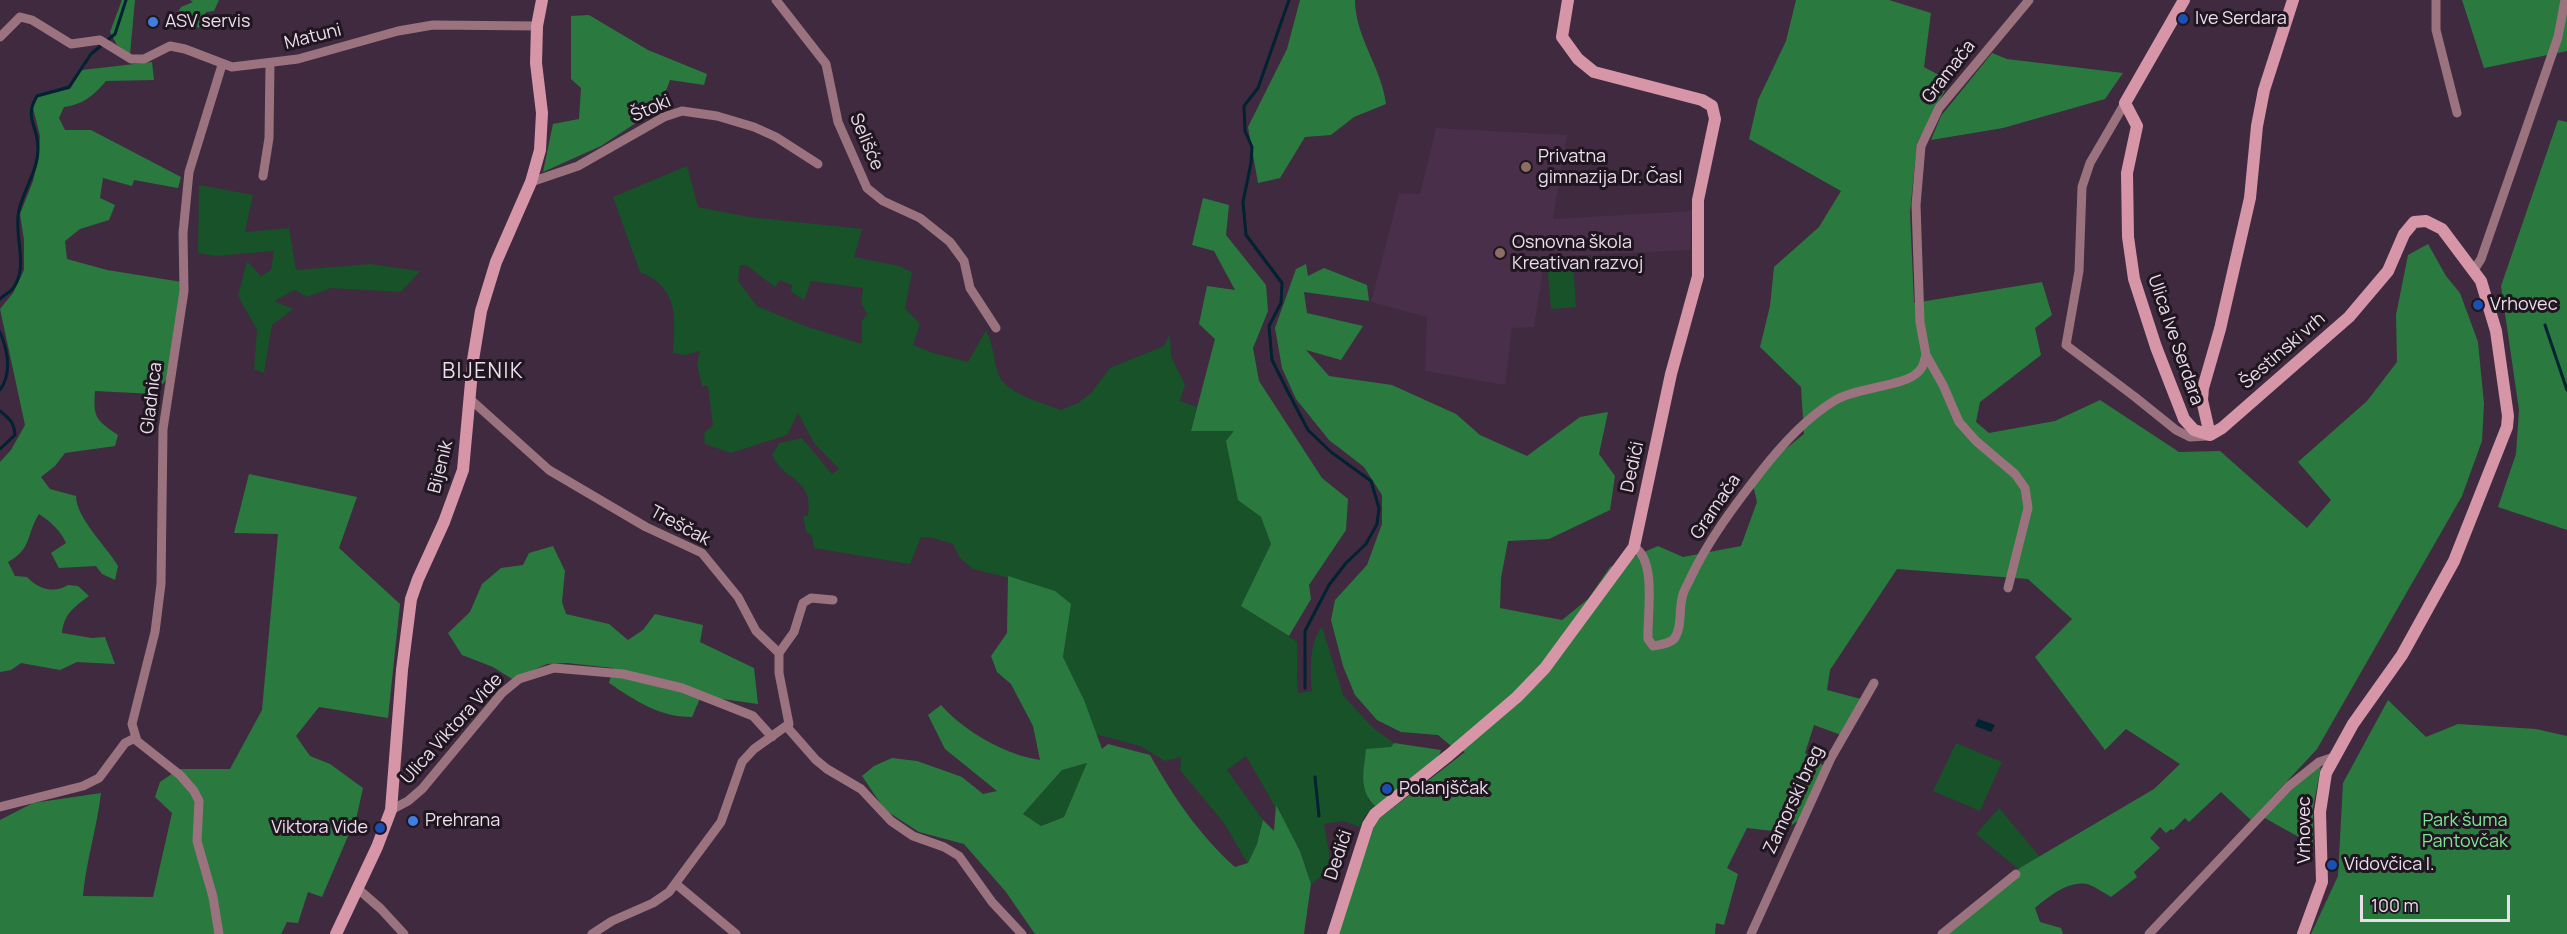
<!DOCTYPE html>
<meta charset="utf-8">
<style>
body{margin:0}
#map{position:relative;width:2567px;height:934px;overflow:hidden;background:#3f2a3f;font-family:Manrope,sans-serif}
canvas{display:block}
.scale{position:absolute;left:2360px;top:895px;width:150px;height:27px;box-sizing:border-box;border:3px solid #ebddeb;border-top:0;padding-left:8px;font-size:18px;line-height:21px;white-space:nowrap;color:#ebddeb;-webkit-text-stroke:4px #201620;paint-order:stroke}
</style>
<div id="map">
<canvas width="2567" height="934"></canvas>
<div class="scale">100 m</div>
</div>
<script>
const c = document.querySelector('canvas').getContext('2d');
c.lineJoin = 'round';
function fill(path, color) { c.fillStyle = color; c.fill(path, 'evenodd'); }
function stroke(path, color, width, dash) { c.strokeStyle = color; c.lineWidth = width; c.lineCap = dash ? 'butt' : 'round'; c.setLineDash(dash || []); c.stroke(path); }
function label(font, color, halo, rows, align = 'center') {
  c.font = font + ' Manrope,sans-serif'; c.lineWidth = 6; c.setLineDash([]); c.textBaseline = 'middle'; c.strokeStyle = halo; c.fillStyle = color; for (const [text, x, y, turn = 0] of rows) {
    c.save(); c.translate(x, y); c.rotate((+turn || 0) * Math.PI / 180); c.textAlign = isNaN(turn) ? turn : align; if (halo) c.strokeText(text, 0, 0); c.fillText(text, 0, 0); c.restore();
  }
}
fill(new Path2D(`
 M1436,128L1567,135L1553,219L1692,211L1690,250L1545,257L1534,327L1512,328L1505,385L1425,371L1427,317L1371,302L1399,193L1420,194Z`), '#492f4a');
fill(new Path2D(`
 M687,166L698,207L749,217L862,229L854,257L899,266L912,272L905,308L920,324L913,345L933,353L968,362L986,330C994,345 993,361 999,376C1006,393 1045,404 1061,410L1078,403L1091,393L1110,368L1164,346L1170,334L1171,357L1185,384L1180,401L1197,407L1191,431H1234L1238,499L1261,517L1271,544L1242,606L1297,642C1298,660 1296,675 1298,693L1312,691C1310,673 1309,641 1322,627L1343,695L1373,728L1394,743L1368,800L1375,806L1364,817L1360,827L1343,821L1324,824L1332,869L1311,884L1300,850L1246,756L1227,770L1263,820L1257,844L1248,864L1224,823L1180,770L1181,757L1165,761L1140,746L1095,734L1084,700L1063,657L1066,636L1034,584L973,569L960,558L953,544L933,538L921,537L910,564L814,548L812,536L806,531L803,516H808C814,477 785,483 772,455L779,443L802,438L832,474L839,469L814,443L798,413L787,435L731,453L705,444L704,433L713,425L708,386H702L697,364L700,351L685,355L673,353C675,316 679,288 640,272L613,197ZM740,265H746L775,287L780,280L792,285L791,292L804,300L811,281L863,288L861,303L867,314L862,321V344L805,326L757,306L738,281Z
 M199,185L253,195L245,232L289,228L296,270L370,264L420,271L401,292L331,288L307,297L295,290L274,301L293,309L272,325L264,373L254,369L257,330L238,296L247,261L261,276L271,270L274,251L216,256L198,253Z
 M1573,260L1576,307L1551,309L1547,262Z
 M1956,743L2002,762L1980,811L1933,791Z
 M1088,763L1064,817L1040,826L1023,814L1062,770Z
 M1999,808L2040,857L2018,869L1976,834Z`), '#175228');
fill(new Path2D(`
 M122,0H135L130,54L117,45L110,32Z
 M190,0H219L214,11L206,12L199,28L175,17L181,7L193,2Z
 M1300,0H1355C1355,37 1382,68 1386,104L1354,117L1331,135L1305,137L1280,178L1258,183L1248,127L1287,49Z
 M1796,0H1889L1931,13L1924,67L1950,81L1917,143L1910,212L1914,303L2042,282L2052,315L2035,328L2041,355L1980,402L1976,422L1989,433L2055,421L2100,400L2179,452L2220,451L2307,528L2331,500L2298,462L2367,401L2397,362L2396,315L2408,255L2428,244L2446,276L2460,293L2478,342L2484,404L2482,441L2462,496L2317,749L2251,820L2221,792L2189,822L2185,818L2173,830L2171,829L2166,833L2160,827L2150,838L2160,848L2134,872L2137,877L2111,897C2104,893 2097,888 2090,885C2071,878 2048,897 2035,908L2040,922L2061,928L2063,934H1947L2020,872L2018,869L2154,789L2180,764L2126,729L2105,750L2035,657L2072,619L2028,579L1897,569L1830,670L1827,690L1861,699L1841,735L1814,725L1805,753L1824,766L1799,820L1782,832L1747,828L1727,868L1738,874L1724,925L1716,923L1715,934H1337L1376,821L1465,752L1450,745L1438,735L1401,732L1377,720L1355,695L1343,666L1331,620L1335,600L1367,565L1382,524V495L1364,467L1329,440L1296,399L1282,368L1275,328L1296,269L1306,264L1308,276L1324,268L1367,285L1369,301L1304,292L1307,313L1363,326L1341,360L1306,350L1329,376L1392,385L1456,414L1480,435L1527,456L1580,417L1608,412L1599,454L1615,476L1610,510L1549,539L1508,541L1501,578L1500,608L1562,620L1588,599L1610,567L1658,546L1683,557L1741,546L1757,502L1751,477L1804,434L1801,387L1760,347L1770,306L1774,267L1819,227L1841,191L1749,139L1758,100L1786,41Z
 M2462,0H2567V51L2484,68Z
 M589,15L648,50L707,74L704,85L670,80L660,107L601,146L543,172L553,124L579,119L581,88L571,79V16Z
 M1992,53L2007,59L2123,73L2105,99L2003,128L1931,140L1941,116Z
 M152,62L154,80L106,81C93,96 84,104 64,107L59,118L65,130H91L181,177L178,188L134,180L132,186L103,178L100,198L115,205L109,220L80,229L65,241L67,259L107,270L182,282L168,377L155,394L95,391C93,418 96,420 118,435L115,446L65,453L55,466L41,477L50,489L76,496C76,518 107,547 118,566L115,580L102,574L96,566L59,568L51,553L66,543C60,530 51,522 39,514C26,535 32,549 8,562L15,576L27,577C38,589 54,594 68,585L78,586L89,596C74,607 64,614 62,633L92,638L105,637L115,664L77,662L60,670L21,663L11,670L0,672V462L11,450L25,425L0,309L13,293L24,270V240L20,214L33,181L38,160L40,136L33,108L38,97L70,89L82,70Z
 M2558,120L2567,122V530L2498,507L2516,454L2519,410L2501,286Z
 M1203,198L1229,205L1226,235L1266,285L1268,311L1253,348L1259,381L1322,478L1348,499L1346,530L1309,585L1311,599L1289,636L1241,606L1271,544L1261,517L1238,500L1226,441L1234,431H1191L1215,339L1199,324L1207,286L1235,290L1214,251L1192,245Z
 M249,474L357,497L339,548L400,604L388,718L319,707L296,736L310,756L330,764L363,788L357,815L322,897L308,892L298,923L287,922L281,934H0V820L33,803L101,793C97,828 86,861 83,896L153,897L172,813L155,797L160,782L179,769H230L262,710L278,534L234,533Z
 M553,546L565,571L562,602L566,614L609,624L628,640L643,630L655,614L703,625L700,642L754,668L758,704L701,696L692,717C659,717 636,701 609,683L613,668L567,663L547,664L512,679L493,667L462,655L448,633L470,612L482,584L501,568L523,565L529,553Z
 M1008,576L1055,591L1071,604L1063,657L1084,700L1102,749L1108,744L1150,755C1173,796 1199,835 1235,867L1248,863L1257,844L1263,820L1274,831L1276,805L1300,851L1311,884L1304,934H1035L1006,892L964,844L919,832L885,810L862,776L874,766L892,758L917,761L962,777L983,794L997,791L945,749L928,715L941,705C965,732 1006,755 1040,760L1033,726L1011,684L997,672L991,656L1007,633ZM1087,763L1064,817L1041,826L1023,814L1062,770Z
 M2388,700L2426,737L2458,724L2536,729L2567,736V934H2311L2338,876L2343,783Z
 M1394,743L1441,750C1437,770 1392,795 1375,806C1358,790 1364,770 1366,749L1391,747Z
 M2321,766L2313,808V845L2263,817L2292,786Z`), '#2a7a40');
fill(new Path2D(`
 M1978,719L1995,725L1991,732L1975,726Z`), '#012231');
stroke(new Path2D(`
 M1289,0L1258,88L1244,106L1245,131L1252,147L1251,163L1243,202L1246,235L1282,283L1281,303L1269,326L1272,360L1288,392L1308,430L1331,452L1371,481L1379,508L1377,524L1366,544L1346,563L1329,585L1305,631V688
 M0,299C4,295 11,292 14,287C29,264 13,234 19,210C24,189 38,170 38,149C39,127 23,118 37,96L69,87L91,54L115,34L126,0
 M2545,325L2567,390
 M0,332C8,351 12,373 0,390
 M0,411C10,419 14,422 15,435L0,449
 M1315,777L1319,816`), '#012231', 3);
stroke(new Path2D(`
 M776,0L826,64L838,122L867,188L883,201L920,218L950,242L964,261L970,288L996,328
 M2436,0V30L2457,113
 M0,37L20,17L32,20L71,44L100,40L131,59H144L170,46L185,49L232,67L298,59L398,31L433,25L537,26
 M2125,103L2090,163L2082,187L2079,271L2066,345L2135,397L2176,430L2190,437L2207,436
 M263,176L269,138L270,64
 M531,182L578,166L664,117L682,111L717,116L754,127L776,137L818,164
 M2474,270L2481,259L2558,37L2565,0
 M470,399L549,470L646,527L702,553L738,597L756,631L779,653L794,632L803,603L811,598L833,600
 M1634,547C1657,560 1647,615 1648,639L1653,646C1659,645 1669,644 1674,639C1682,628 1679,611 1682,598C1683,591 1688,584 1691,577C1708,541 1734,506 1759,474C1779,448 1806,418 1834,401C1855,387 1906,387 1919,371C1924,367 1924,361 1926,355
 M2008,588L2028,508L2025,488L2015,474L1976,441L1959,422L1943,385L1926,355L1920,322L1916,205L1921,146L1939,108L2029,0
 M787,727L816,760L827,769L861,789L891,821L913,836L944,847L959,856L992,902L1022,934
 M0,807L83,786L99,778L125,743L135,738
 M391,810L408,801L422,789L502,693L519,679L554,668L623,674L682,688L753,716L772,737
 M676,884L736,934
 M357,888L381,909L404,934
 M219,934L213,897L197,841L199,801L194,791L180,775L137,741L132,724L155,632L161,584L163,429L184,291L183,233L189,172L222,65
 M592,934L612,921L653,903L669,892L721,822L742,762L754,749L789,724L779,673V653
 M1751,934L1831,758L1874,683
 M1942,934L2016,874
 M2149,934L2289,786L2319,762L2334,757`), '#9b737e', 9);
stroke(new Path2D(`
 M2184,0L2125,103L2137,126L2127,173L2128,237L2134,279L2156,347L2184,419L2194,430L2210,435
 M2210,435L2222,428L2349,317L2388,271L2404,234L2414,222L2426,221L2442,229L2481,281L2496,331L2508,416L2507,427L2454,561L2402,655L2353,724L2326,773L2320,812L2322,882L2303,934
 M2210,435L2202,400L2203,388L2220,329L2250,198L2257,126L2264,90L2293,0
 M336,934L377,847L391,810L402,670L411,599L418,579L444,522L463,470L473,360L481,311L496,262L531,182L540,150L542,113L536,63L537,26L542,0
 M1333,934L1368,825L1375,814L1449,755L1517,697L1545,668L1634,547L1671,374L1698,276V200L1715,119L1712,106L1702,100L1594,72L1578,59L1562,37L1568,0`), '#d796a8', 12);
for (const [x, y, r, color] of [
 [2183,19,6,"#1a4fb4"],
 [153,22,6,"#3f7fe0"],
 [1526,167,6,"#8d6e63"],
 [1500,253,6,"#8d6e63"],
 [2478,305,6,"#1a4fb4"],
 [1387,789,6,"#1a4fb4"],
 [413,821,6,"#3f7fe0"],
 [380,828,6,"#1a4fb4"],
 [2332,865,6,"#1a4fb4"]
]) { const dot = new Path2D(); dot.arc(x, y, r, 0, 2 * Math.PI); c.fillStyle = color; c.fill(dot); stroke(dot, '#201620', 2); }
label('18px', '#ebddeb', '#201620', [
 ["Ive Serdara",2195,19],
 ["ASV servis",165,22],
 ["Privatna",1538,157],
 ["gimnazija Dr. Časl",1538,178],
 ["Osnovna škola",1512,243],
 ["Kreativan razvoj",1512,264],
 ["Vrhovec",2490,305],
 ["Polanjščak",1399,789],
 ["Prehrana",425,821],
 ["Viktora Vide",368,828,"right"],
 ["Vidovčica I.",2344,865]
], 'left');
label('18px', '#ebddeb', '#201620', [
 ["Matuni",313,37,-14],
 ["Gramača",1949,72,-52],
 ["Štoki",651,109,-24],
 ["Selišće",866,142,67],
 ["Ulica Ive Serdara",2175,340,71],
 ["Šestinski vrh",2283,351,-41],
 ["Gladnica",152,398,-83],
 ["Bijenik",441,467,-76],
 ["Dedići",1633,467,-78],
 ["Gramača",1716,507,-56],
 ["Treščak",680,526,28],
 ["Ulica Viktora Vide",452,729,-48],
 ["Zamorski breg",1794,800,-65],
 ["Vrhovec",2305,830,-90],
 ["Dedići",1339,855,-72]
]);
label('18px', '#7fe695', '#201620', [
 ["Park šuma",2465,821],
 ["Pantovčak",2465,842]
]);
c.letterSpacing = '1.5px';
label('21px', '#ebddeb', '#201620', [
 ["BIJENIK",483,372]
]);
c.letterSpacing = '0px';
</script>
